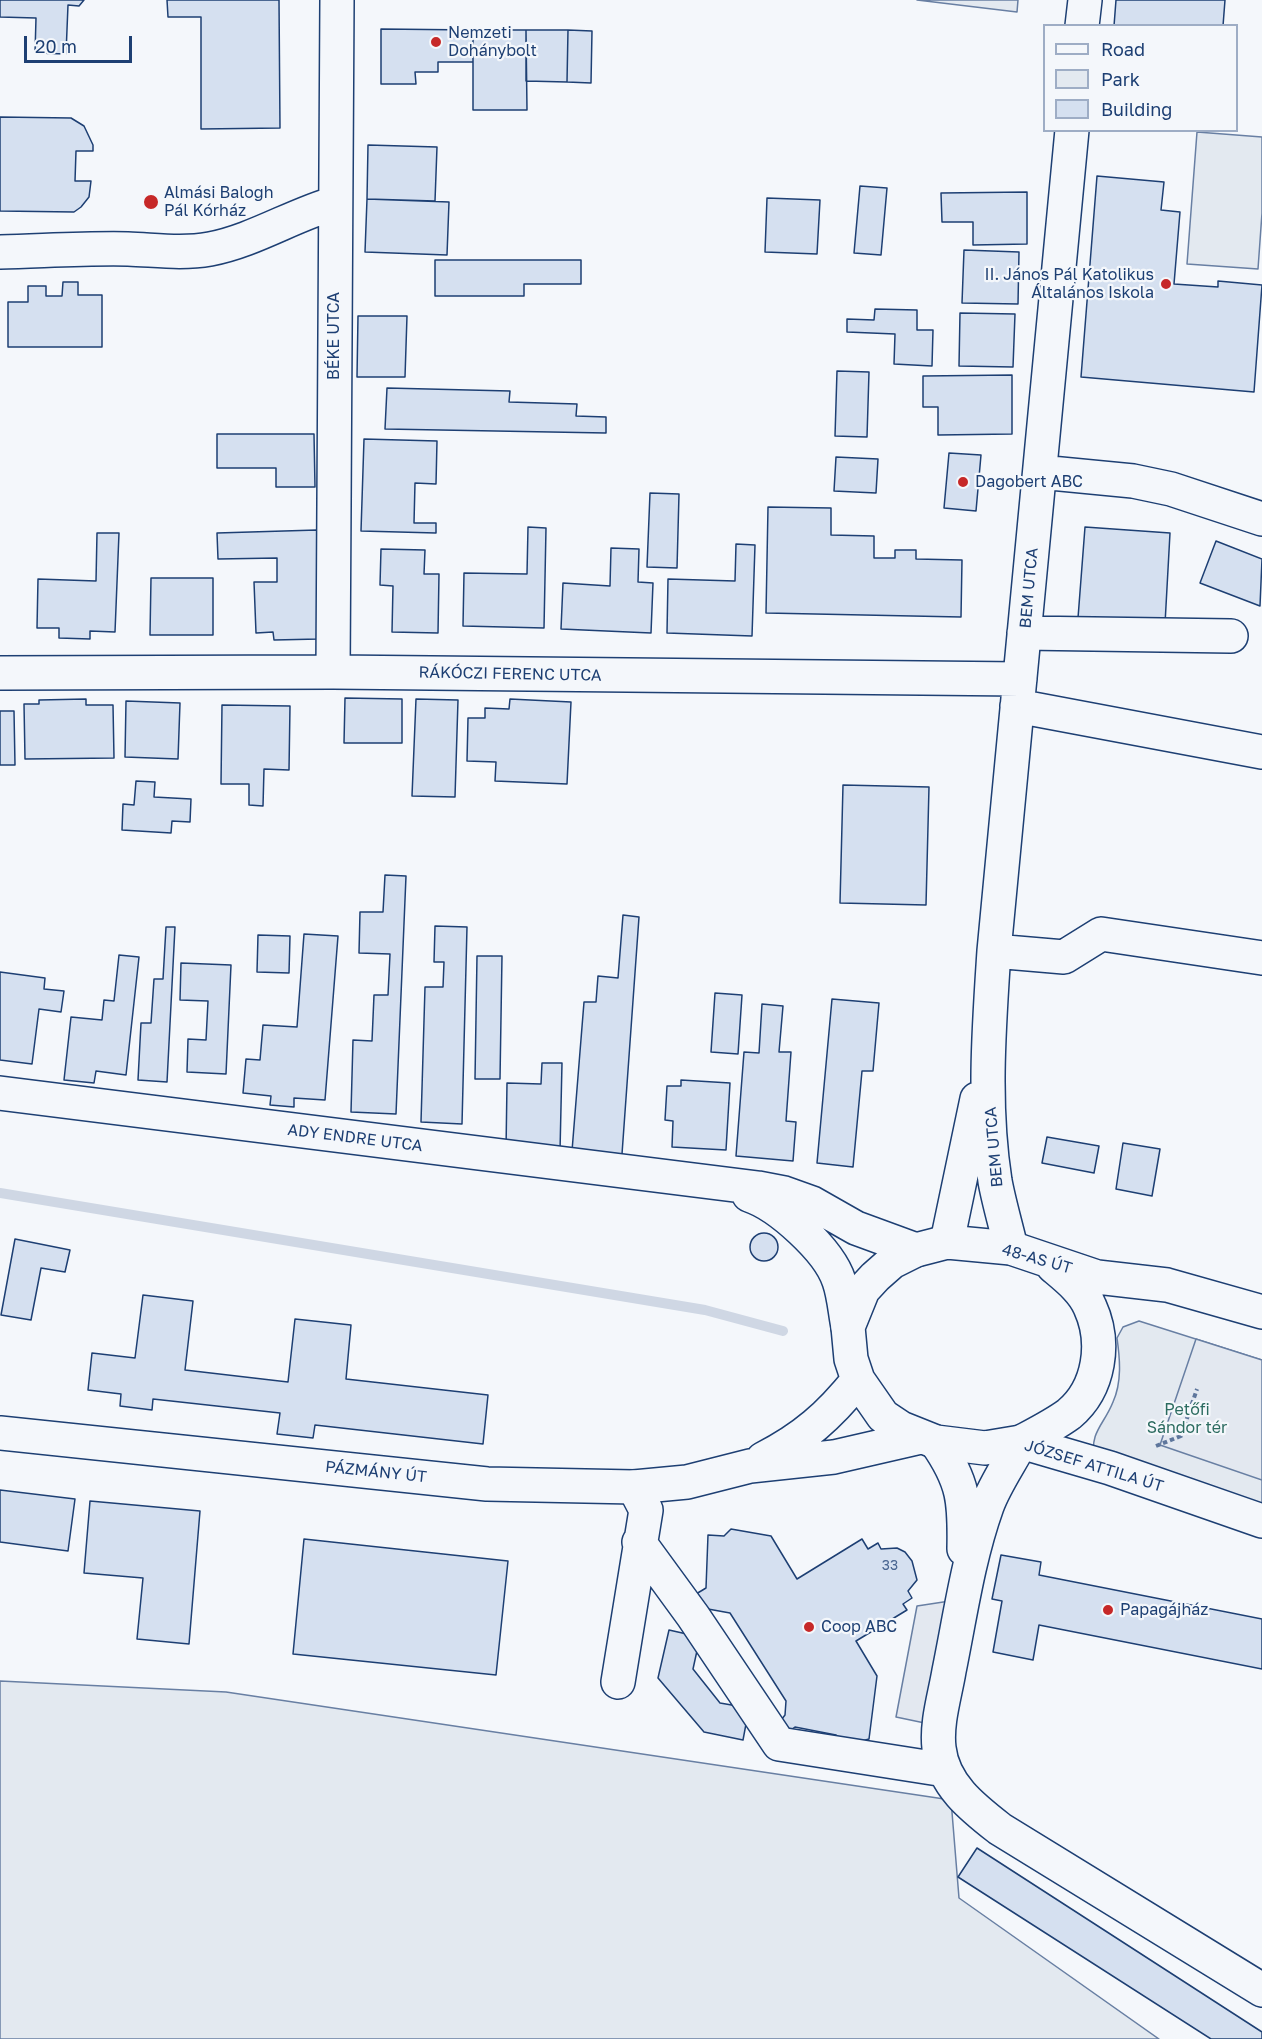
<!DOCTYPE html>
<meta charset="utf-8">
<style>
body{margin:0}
#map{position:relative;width:1262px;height:2039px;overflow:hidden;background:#f4f7fb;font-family:"Golos Text",sans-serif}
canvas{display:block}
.legend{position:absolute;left:1043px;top:24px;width:195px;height:108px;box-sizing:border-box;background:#f4f7fb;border:2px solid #9eadc5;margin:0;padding:8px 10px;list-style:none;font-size:18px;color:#1d3f73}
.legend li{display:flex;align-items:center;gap:12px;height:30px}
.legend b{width:30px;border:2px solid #9eadc5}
.scale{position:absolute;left:24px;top:36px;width:108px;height:27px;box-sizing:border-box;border:3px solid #1d3f73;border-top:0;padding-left:8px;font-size:18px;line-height:21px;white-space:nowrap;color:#1d3f73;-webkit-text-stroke:4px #f4f7fb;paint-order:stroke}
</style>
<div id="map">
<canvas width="1262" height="2039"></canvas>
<ul class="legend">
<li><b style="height:8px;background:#f4f7fb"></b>Road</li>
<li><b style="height:16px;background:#e3e9f0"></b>Park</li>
<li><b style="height:16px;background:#d5e0f0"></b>Building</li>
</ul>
<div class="scale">20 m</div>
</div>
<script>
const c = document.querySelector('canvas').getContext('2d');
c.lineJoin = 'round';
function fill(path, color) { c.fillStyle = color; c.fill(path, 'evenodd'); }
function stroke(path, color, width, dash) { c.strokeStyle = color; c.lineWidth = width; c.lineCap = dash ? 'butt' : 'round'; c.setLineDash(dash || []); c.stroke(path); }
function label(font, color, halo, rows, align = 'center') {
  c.font = font + ' "Golos Text",sans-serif'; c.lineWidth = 4.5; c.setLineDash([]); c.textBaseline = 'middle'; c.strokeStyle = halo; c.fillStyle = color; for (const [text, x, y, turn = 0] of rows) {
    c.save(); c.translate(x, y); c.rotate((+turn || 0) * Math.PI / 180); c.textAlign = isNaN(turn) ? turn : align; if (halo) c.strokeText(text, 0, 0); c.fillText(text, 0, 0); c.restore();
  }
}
const green = new Path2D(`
 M917,0H1018L1017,12Z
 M1197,132L1262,137V213L1258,269L1187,264Z
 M1139,1321L1262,1360V1525L1094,1458C1090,1431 1104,1425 1113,1402C1122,1382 1120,1359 1117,1338L1123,1327Z
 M0,1681L226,1692L951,1800L959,1898L1159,2039H0Z`);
fill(green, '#e3e9f0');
stroke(green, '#687fa3', 1.5);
const parking = new Path2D(`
 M1196,1339L1262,1360V1480L1160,1445Z
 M963,1599L939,1726L896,1717L917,1606Z`);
fill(parking, '#e3e8f0');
stroke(parking, '#687fa3', 1.5);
stroke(new Path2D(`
 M0,1193L705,1310L783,1331`), '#cfd7e4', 10);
const building = new Path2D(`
 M0,0H84L79,6L68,5L66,54L35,53L36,18L0,17Z
 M167,0H279L280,128L201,129V17H168Z
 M1116,0H1225L1223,26H1114Z
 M381,29L473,30V62H438V72H415L416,84H381Z
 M473,30H526L527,110H473Z
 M526,30H568L567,82L526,81Z
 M568,30L592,31L591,83L567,82Z
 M0,117L71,118L84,126L93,145V151H76L75,181H91L89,197L81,207L74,212L0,211Z
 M368,145L437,147L435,201L367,199Z
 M1097,176L1164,182L1161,210L1180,212L1174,284L1218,287V281L1262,285L1254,392L1081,377Z
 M860,186L887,188L881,255L854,253Z
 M1027,192V244L973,245V222H942L941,193Z
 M767,198L820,200L817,254L765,252Z
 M367,199L449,202L447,255L365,252Z
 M964,250L1019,252L1018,304L962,303Z
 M435,260H581V284H524V296H435Z
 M63,282H78V295H102V347H8V302H28V286H46V296H62Z
 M875,309L917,310V330H933L932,366L894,364L895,334L847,332V319L874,320Z
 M960,313L1015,314L1013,367L959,366Z
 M358,316H407L405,377H357Z
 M837,371L869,372L867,437L835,436Z
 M1012,375V434L938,435V407H923V376Z
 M387,388L510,391L509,402L577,404L576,416L606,417V433L385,429Z
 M217,434H314L315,487H276V468H217Z
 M364,439L437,441L436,484L415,483L414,523H436V533L361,531Z
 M949,453L981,455L976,511L944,508Z
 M836,457L878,459L876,493L834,491Z
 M650,493L679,494L677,568L647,567Z
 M768,507L831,508V535L874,536V558H895V550H916V559L962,560L961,617L766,613Z
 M528,527L546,528L544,628L463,626L464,573L527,574Z
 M1085,527L1170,533L1165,624L1078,618Z
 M317,530L319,639L274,640L273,632L256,633L254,582H277V558L218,559L217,533Z
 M97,533H119L115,632L90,631V639L59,638V628H37L38,579L96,581Z
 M1216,541L1262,559L1260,606L1200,583Z
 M736,544L755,545L752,636L667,633L668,579L735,581Z
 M611,548L639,549L638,582L653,583L651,633L561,629L563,583L610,586Z
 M381,549L425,550L424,574H439L438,633L392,632L393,586L380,585Z
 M151,578H213V635H150Z
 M345,698L402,699V743H344Z
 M86,699V705H113L114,758L25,759L24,704H39V700Z
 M416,699L458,700L455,797L412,796Z
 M510,699L571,702L567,784L495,781L496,762L467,761L468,718H485V708L509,709Z
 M126,701L180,703L178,759L125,757Z
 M222,705L290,706L289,770L264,769L263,806L249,805V784H221Z
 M0,711H14L15,765H0Z
 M136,781L155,782L154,797L191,799L190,822L172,821L171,833L122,830L123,804L134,805Z
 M843,785L929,787L926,905L840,903Z
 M385,875L406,876L396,1114L351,1112L353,1040L372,1041L374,995H388L390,954L359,953L360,912H383Z
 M623,915L639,917L622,1154L572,1151L584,1002H596L598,976L618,978Z
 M435,926L467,927L462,1124L421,1122L425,987H443L444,962H434Z
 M166,927H175L167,1082L138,1080L141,1023H151L154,979H163Z
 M304,934L338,936L325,1100L294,1098V1107L270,1105L271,1096L243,1093L246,1059L260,1060L263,1025L297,1027Z
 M258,935L290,936L289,973L257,972Z
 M119,955L139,957L126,1075L96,1071L94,1083L64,1080L71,1017L102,1020L104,1000L114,1001Z
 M477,956H502L500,1079H475Z
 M181,963L231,965L226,1074L187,1072L188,1039L206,1040L208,1001L180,1000Z
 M0,972L45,978L44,989L64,991L61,1012L39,1009L32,1064L0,1060Z
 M715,993L742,995L738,1054L711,1052Z
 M832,999L879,1003L873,1071H862L853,1167L817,1163Z
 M762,1004L783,1006L779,1052H791L786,1121L796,1122L793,1161L736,1156L744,1052L759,1053Z
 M542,1063H562L560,1151L506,1150L507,1083L541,1084Z
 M681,1080L730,1083L726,1150L672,1147L673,1121L665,1120L667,1086H681Z
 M1047,1137L1099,1146L1094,1173L1042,1163Z
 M1123,1143L1160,1149L1152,1196L1116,1189Z
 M750 1247a14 14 0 1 1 28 0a14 14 0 1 1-28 0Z
 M15,1239L70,1250L65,1272L41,1268L31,1320L1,1315Z
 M143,1295L193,1301L185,1370L288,1382L295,1319L351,1325L346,1379L488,1395L483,1444L315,1425L313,1438L277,1434L280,1413L153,1399L152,1410L120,1406L121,1394L88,1390L92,1353L135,1358Z
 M0,1490L75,1499L68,1551L0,1542Z
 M90,1501L200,1511L189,1644L137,1639L143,1578L84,1573Z
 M731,1529L771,1536L797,1579L862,1539L868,1549L878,1543L881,1549L897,1548L905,1552L912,1561L917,1580L908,1591L912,1598L903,1604L907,1610L856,1641L877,1676L869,1739L844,1746L836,1735L795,1727L785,1734L778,1724L785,1715L786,1701L730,1613L697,1607L696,1594L706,1588L708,1535L724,1536Z
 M304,1539L508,1561L496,1675L293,1654Z
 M1001,1555L1041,1562L1039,1575L1262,1619V1669L1039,1625L1033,1660L993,1652L1002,1601L992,1599Z
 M669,1630L700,1637L693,1669L720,1703L749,1708L743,1740L704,1732L658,1678Z
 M977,1848L1262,2032V2039H1211L958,1877Z`);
fill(building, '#d5e0f0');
stroke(building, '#1d3f73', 1.5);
const minor = new Path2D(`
 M1082,26L1085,0
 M0,252C43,251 86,248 128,249C156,250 182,254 210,249C253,241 293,215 335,203
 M1040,472L1133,481L1171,489L1262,519
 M1024,633L1231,636
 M333,672L337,0
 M0,673L333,672L1020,679
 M1017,706L1262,752
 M994,951L1064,957L1101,934L1262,958
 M0,1093L758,1188L784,1193L812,1203L856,1228L916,1250
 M749,1195C779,1205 829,1250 839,1281C844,1295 845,1312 848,1327
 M947,1242L977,1099
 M1011,1248C1006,1226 999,1203 995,1181C983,1105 989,1027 994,951L1072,130
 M936,1442C964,1482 965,1502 964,1549
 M1021,1442C1010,1463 995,1484 987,1506C968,1559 960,1617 949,1671C945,1695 936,1723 939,1748C943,1785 973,1808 1000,1829L1262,1990
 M639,1542L693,1616L779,1744L945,1770
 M618,1682L646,1510L634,1487`);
const major = new Path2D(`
 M1262,1312L1167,1285L1097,1277L1011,1248L947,1242L916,1250L892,1262L875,1277L863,1290L848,1327L851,1359L858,1380L883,1416L901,1428L936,1442L985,1448L1021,1442L1110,1468L1262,1521
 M0,1433L487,1484L634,1487L687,1482L750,1466L834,1457L921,1437
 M1021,1442C1038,1433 1054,1425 1069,1414C1100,1388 1106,1342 1090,1307C1083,1290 1066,1277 1053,1266
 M763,1459C804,1438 829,1416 858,1380`);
stroke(minor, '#1d3f73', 36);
stroke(major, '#1d3f73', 36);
stroke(new Path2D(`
 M1156,1446L1181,1436L1197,1389`), '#5e769c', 4, [4.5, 3]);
stroke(minor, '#f4f7fb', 33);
stroke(major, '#f4f7fb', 33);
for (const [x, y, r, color] of [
 [436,42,6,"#c62828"],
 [151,202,8,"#c62828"],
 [1166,284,6,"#c62828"],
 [963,482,6,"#c62828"],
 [1108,1610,6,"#c62828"],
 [809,1627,6,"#c62828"]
]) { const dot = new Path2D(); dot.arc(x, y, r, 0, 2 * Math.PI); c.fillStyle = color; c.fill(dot); stroke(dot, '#f4f7fb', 2); }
label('14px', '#4b6792', null, [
 ["33",890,1566]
]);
label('16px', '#1d3f73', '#f4f7fb', [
 ["Nemzeti",448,33],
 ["Dohánybolt",448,51],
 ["Almási Balogh",164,193],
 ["Pál Kórház",164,211],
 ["II. János Pál Katolikus",1154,275,"right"],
 ["Általános Iskola",1154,293,"right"],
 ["Dagobert ABC",975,482],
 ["Papagájház",1120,1610],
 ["Coop ABC",821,1627]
], 'left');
label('16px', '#1d3f73', '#f4f7fb', [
 ["BÉKE UTCA",334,336,-90],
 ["BEM UTCA",1029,588,-85],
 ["RÁKÓCZI FERENC UTCA",510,674,1],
 ["ADY ENDRE UTCA",355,1138,7],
 ["BEM UTCA",994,1147,-95],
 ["48-AS ÚT",1037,1259,16],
 ["JÓZSEF ATTILA ÚT",1094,1466,17],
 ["PÁZMÁNY ÚT",376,1472,6]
]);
label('16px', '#2c6c60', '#f4f7fb', [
 ["Petőfi",1187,1410],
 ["Sándor tér",1187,1428]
]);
</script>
